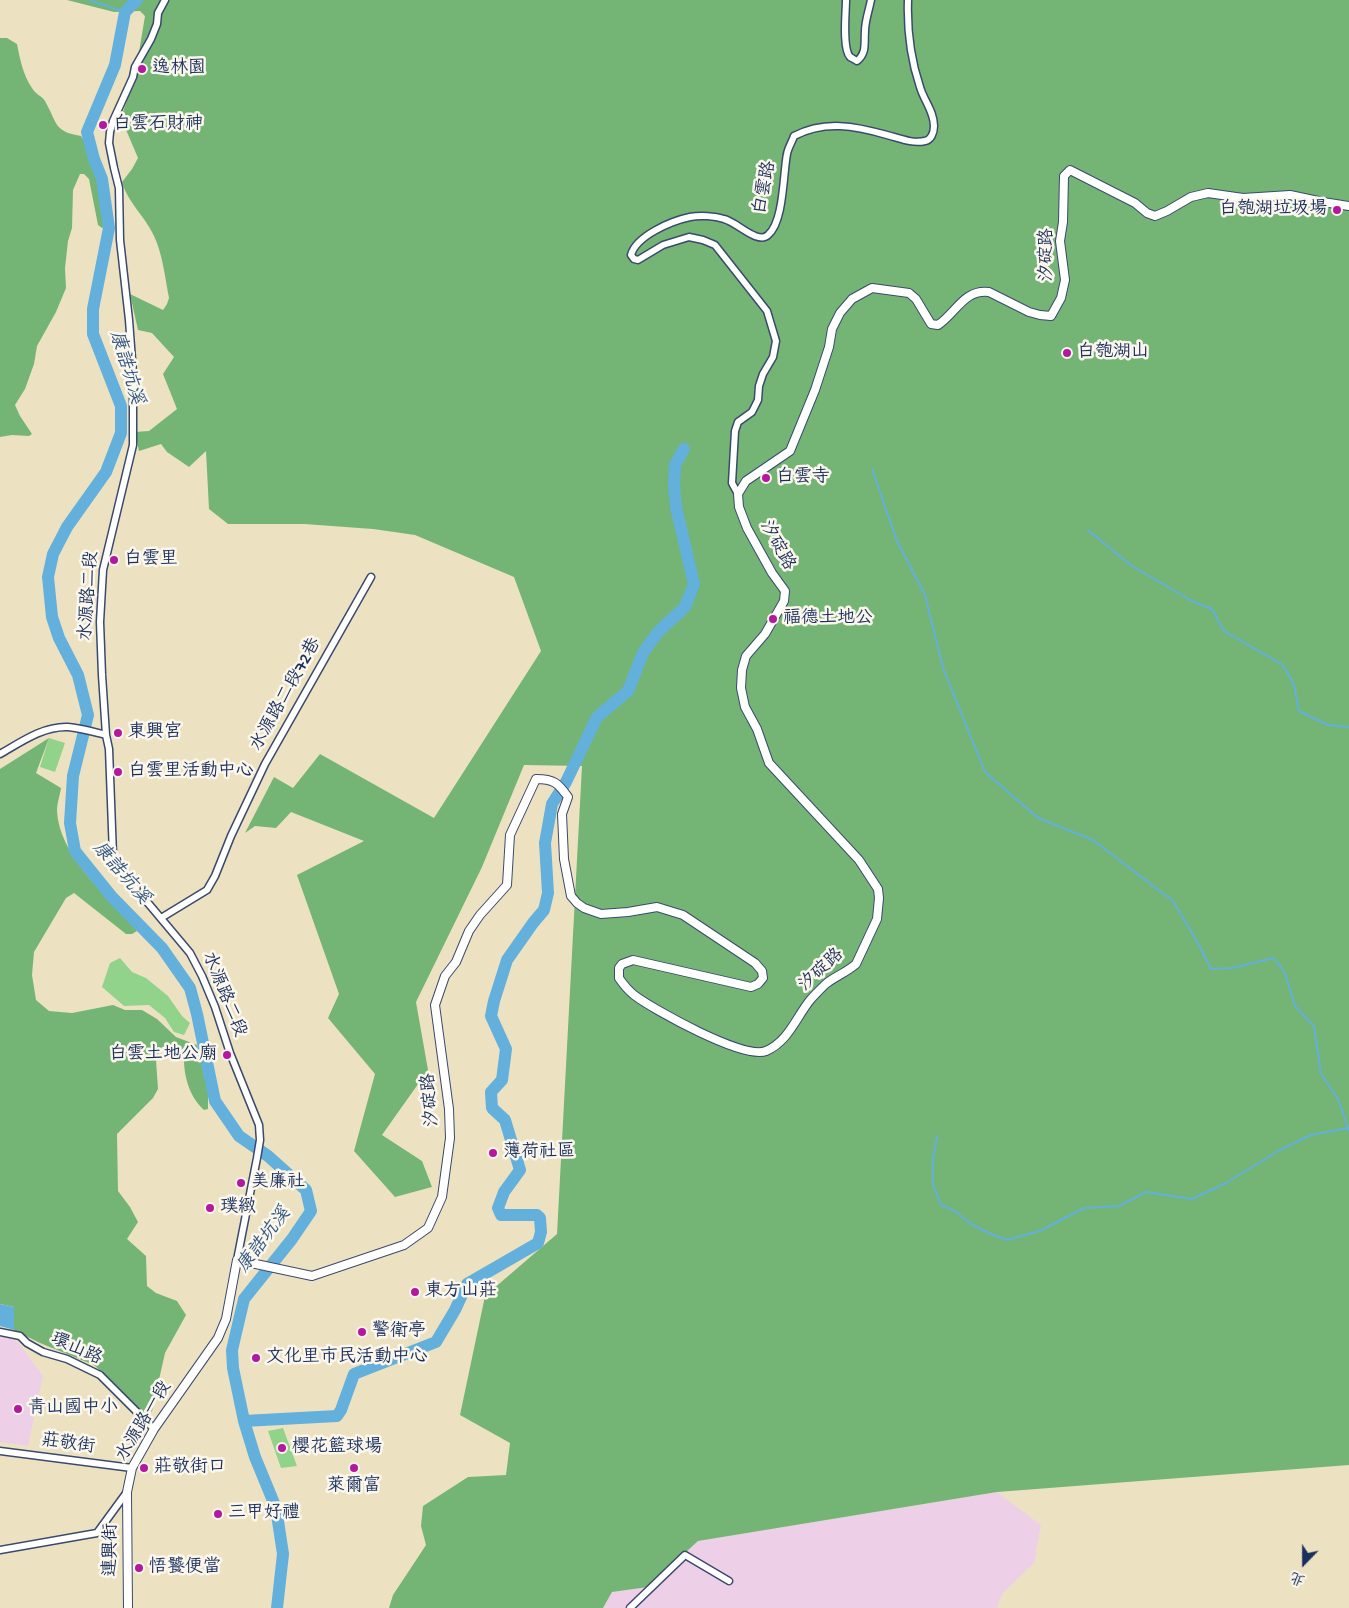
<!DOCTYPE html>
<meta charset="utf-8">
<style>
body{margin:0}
#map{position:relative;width:1349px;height:1608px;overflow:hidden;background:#ece2c2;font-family:"Gochi Hand","LXGW WenKai TC",sans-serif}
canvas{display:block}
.north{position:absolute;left:1279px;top:1538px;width:50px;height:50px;-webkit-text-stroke:4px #fbf7ec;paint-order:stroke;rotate:202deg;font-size:14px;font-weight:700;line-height:20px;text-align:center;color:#1b2f5e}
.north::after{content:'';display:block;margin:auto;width:18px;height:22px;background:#1b2f5e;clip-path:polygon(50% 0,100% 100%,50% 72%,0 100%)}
</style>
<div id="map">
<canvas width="1349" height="1608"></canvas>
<div class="north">北</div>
</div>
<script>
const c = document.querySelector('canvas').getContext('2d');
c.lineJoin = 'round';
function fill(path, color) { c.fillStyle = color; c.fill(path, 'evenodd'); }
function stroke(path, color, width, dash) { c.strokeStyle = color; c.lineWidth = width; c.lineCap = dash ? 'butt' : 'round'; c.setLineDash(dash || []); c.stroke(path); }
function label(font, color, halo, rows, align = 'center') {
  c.font = font + ' "Gochi Hand","LXGW WenKai TC",sans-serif'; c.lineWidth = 5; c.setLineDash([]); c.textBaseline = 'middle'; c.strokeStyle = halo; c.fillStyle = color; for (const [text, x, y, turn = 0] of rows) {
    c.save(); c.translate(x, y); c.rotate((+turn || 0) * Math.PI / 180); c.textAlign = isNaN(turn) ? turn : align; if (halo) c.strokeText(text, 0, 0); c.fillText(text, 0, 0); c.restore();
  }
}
fill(new Path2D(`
 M0,1336L10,1338L19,1343L43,1376L28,1446L0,1442Z
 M997,1492L1041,1525L1034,1563L1002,1594L997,1608H603L612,1592L648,1587L698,1541Z`), '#edd0e8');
fill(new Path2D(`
 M49,738L65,743L55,772L40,767Z
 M120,958L132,972L146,978L168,996L182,1016L190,1023L184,1035L174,1032L165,1018L149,1005L124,1006L102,987L110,963Z
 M283,1428L297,1466L281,1468L268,1431Z`), '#91d38a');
fill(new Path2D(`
 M67,0H1349V1465L997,1492L698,1541L648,1587L612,1592L603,1608H389L393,1595L426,1545L421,1526L423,1506L468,1477L506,1475L510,1443L460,1415L485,1296L557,1234L582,766L524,765L482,867L416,1002L428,1070L382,1135L422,1161L432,1187L395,1197L354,1151L375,1074L328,1018L339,994L297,875L364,841L291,812L276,828L255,826L245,833L274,777L293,788L320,754L434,818L541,651L514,577L415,535L373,529L304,524H228L209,509L206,451L189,467L167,452L161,444L139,451L135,432L149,431L177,409L163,374L174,357L152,333L138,330L130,294L163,310L167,304L169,298C165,278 163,255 154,236C145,216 128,203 122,182L132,169L138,158L121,118L135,76L145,16L140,11L114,12Z
 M0,38H7L17,44C20,59 23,75 32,88C35,94 42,96 45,101C58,124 53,131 81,136L87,146L94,168L100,178L106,226L102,228L98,225L89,179L84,174H80L73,190L72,228L68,241L65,268L66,288L56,312L37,346L34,364L25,389L15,405L20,416L32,434L29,436L12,435L0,437Z
 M49,738L36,773L61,788C60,795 57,803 57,811C59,854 104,894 132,923L137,931L132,934H126L74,893L66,898L34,952L32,975L36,1000L49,1011L72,1013L113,1005L125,1010H142L157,1019L176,1037L197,1045L208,1092V1109L204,1110C187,1094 183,1072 184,1050L168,1044L161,1048L156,1060L158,1089L153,1098L117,1134L118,1191L130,1207L138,1222L127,1239L146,1256L147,1286L156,1293L177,1301L186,1315L165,1353L152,1411L147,1414L139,1410L116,1385L94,1365L40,1343L14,1330V1307L0,1304V769Z`), '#74b576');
fill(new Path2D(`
 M0,1304L14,1307V1330L0,1326Z`), '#63b0dc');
stroke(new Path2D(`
 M89,0L125,12
 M872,469L897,541L925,595L943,668L985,772L1038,818L1093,840L1173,901L1200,947L1211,969L1232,968L1274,958L1285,973L1295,1006L1314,1026L1321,1074L1338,1099L1349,1131
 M1088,530L1132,566L1192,601L1212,609L1224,631L1283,665L1294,685L1299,711L1328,725L1349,727
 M937,1136L933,1159V1185L941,1205L955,1211L971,1224L991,1234L1007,1240L1040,1231L1084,1208L1119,1206L1146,1192L1192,1199L1226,1183L1278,1151L1311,1135L1348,1128`), '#63b0dc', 2);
stroke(new Path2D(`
 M137,0L125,12L115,65L87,132L94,159L102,179L109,228L93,309V334L121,406V433L106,472L67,527L53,554L48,577L52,617L59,638L78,675L88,715L73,776L70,823L75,851L112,897L162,948L190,988L197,1014L215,1101L239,1136L268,1156L306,1190L311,1211L292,1239L244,1299L232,1350L233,1368L244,1421L255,1457L276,1508L283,1554L277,1608
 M244,1421L337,1416L341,1410L354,1374L436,1342L455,1310L467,1284L538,1243L541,1232L540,1218L537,1215H501L498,1208L504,1192L520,1170L505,1120L492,1108L491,1092L502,1080L506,1049L491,1016L494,1001L507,960L533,923L544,910L548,893L545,843L552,804L566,782L597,717L628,691L643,653L658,632L685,607L694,584L676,507L674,484L675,465L684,449`), '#63b0dc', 12);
const minor = new Path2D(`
 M165,0L158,13L157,24L151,39L135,67L133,77L113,121L110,132L109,143L114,168L119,188L120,240L129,320L133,373V445L103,570L100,622L102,675L106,735L109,749L113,855L122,872L190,953L202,976L215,1007L230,1053L259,1125L260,1140L257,1158L237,1260
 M846,0C846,12 842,48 850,57C852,58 855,60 857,61C867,53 864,43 865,31C865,21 869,10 871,0
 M738,494L732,483L735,431L738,422L752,412L758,400L759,386L763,374L773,357L776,341L767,311L715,245L703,240L689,237L663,245L638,260L634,259L631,255C636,236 671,221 690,217C700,215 715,216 724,219C737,222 758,245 768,235C784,222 783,174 787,154C788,148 792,142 794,136C825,120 855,126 887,135C899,138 912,144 925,141C931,140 934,133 934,126C934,111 924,101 920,87C911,60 907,29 908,0
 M0,754C21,742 43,726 68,727C81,728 94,732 106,735
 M161,918L207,890L215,876L231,836L265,764L371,577
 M0,1332L20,1336L27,1343L43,1352L67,1359L100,1375L154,1429
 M0,1451L132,1468
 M0,1550L97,1533L127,1492
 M630,1608L685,1555L729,1581`);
const tertiary = new Path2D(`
 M128,1608L127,1492L132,1468L154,1429L218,1338L226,1319L237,1260L312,1276L404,1245L428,1228L442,1197L450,1138L449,1109L435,1005L445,976L456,962L469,931L480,915L507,885L510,835L536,779C554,779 558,783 568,797L562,814L564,859L571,896L577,903L584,908L601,914L628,912L657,907L683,915L755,963L762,971L763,978L758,984L751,987L633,960L622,964L619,968V978C623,984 628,990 634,995C654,1010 744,1060 766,1051C789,1041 796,1017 811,999C816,994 821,988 827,983C836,976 847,972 856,964L877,919L879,898L878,889L859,860L769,763L757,729L745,707L741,688L742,670L746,656L765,634L780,608L784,601L785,591L772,573L747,528L739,507L738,494L746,481L790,451L815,390L829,347L832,329L840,313L852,299L872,288L909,293L916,299L931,324L938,325C956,313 964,289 989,292L1029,312L1040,315L1051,316L1061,298L1065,280L1060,241L1063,222L1064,176L1070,170L1135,203L1147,213L1155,216L1167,211L1191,197L1208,193L1243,198L1290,195L1323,202L1349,206`);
stroke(minor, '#3a4a6d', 9);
stroke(tertiary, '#3a4a6d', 10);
stroke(minor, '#fff', 6);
stroke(tertiary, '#fff', 8);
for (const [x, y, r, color] of [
 [142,69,5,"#b5179e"],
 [103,125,5,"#b5179e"],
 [1337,210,5,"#b5179e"],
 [1067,353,5,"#b5179e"],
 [766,478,5,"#b5179e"],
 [114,560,5,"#b5179e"],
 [773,619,5,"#b5179e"],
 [118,733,5,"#b5179e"],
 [118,772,5,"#b5179e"],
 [227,1055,5,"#b5179e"],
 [493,1153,5,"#b5179e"],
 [241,1183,5,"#b5179e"],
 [210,1208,5,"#b5179e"],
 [415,1292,5,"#b5179e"],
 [362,1332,5,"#b5179e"],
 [256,1358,5,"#b5179e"],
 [18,1409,5,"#b5179e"],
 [282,1448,5,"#b5179e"],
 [144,1468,5,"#b5179e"],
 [354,1468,5,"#b5179e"],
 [218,1514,5,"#b5179e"],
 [139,1568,5,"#b5179e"]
]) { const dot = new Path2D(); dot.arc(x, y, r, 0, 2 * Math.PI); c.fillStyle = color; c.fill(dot); stroke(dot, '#fbf7ec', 2); }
label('18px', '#1b2f5e', '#fbf7ec', [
 ["逸林園",152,69],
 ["白雲石財神",113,125],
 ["白匏湖垃圾場",1327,210,"right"],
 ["白匏湖山",1077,353],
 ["白雲寺",776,478],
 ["白雲里",124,560],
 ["福德土地公",783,619],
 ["東興宮",128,733],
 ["白雲里活動中心",128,772],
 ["白雲土地公廟",217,1055,"right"],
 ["薄荷社區",503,1153],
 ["美廉社",251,1183],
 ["璞緻",220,1208],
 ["東方山莊",425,1292],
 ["警衛亭",372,1332],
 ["文化里市民活動中心",266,1358],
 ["青山國中小",28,1409],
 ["櫻花籃球場",292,1448],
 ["莊敬街口",154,1468],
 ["萊爾富",354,1487,"center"],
 ["三甲好禮",228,1514],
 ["悟饕便當",149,1568]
], 'left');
label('18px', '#1b2f5e', '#fbf7ec', [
 ["白雲路",766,188,-79],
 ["汐碇路",1048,255,-90],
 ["汐碇路",776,546,61],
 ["水源路二段",90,596,-86],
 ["水源路二段72巷",287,695,-61],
 ["汐碇路",822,971,-43],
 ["水源路二段",223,995,68],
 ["汐碇路",432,1100,-95],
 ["環山路",76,1350,24],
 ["水源路一段",145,1422,-59],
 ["莊敬街",68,1445,8],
 ["連興街",112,1550,-90]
]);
label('italic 19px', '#315684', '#fbf7ec', [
 ["康誥坑溪",125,368,73],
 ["康誥坑溪",120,874,49],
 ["康誥坑溪",265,1241,-53]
]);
</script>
